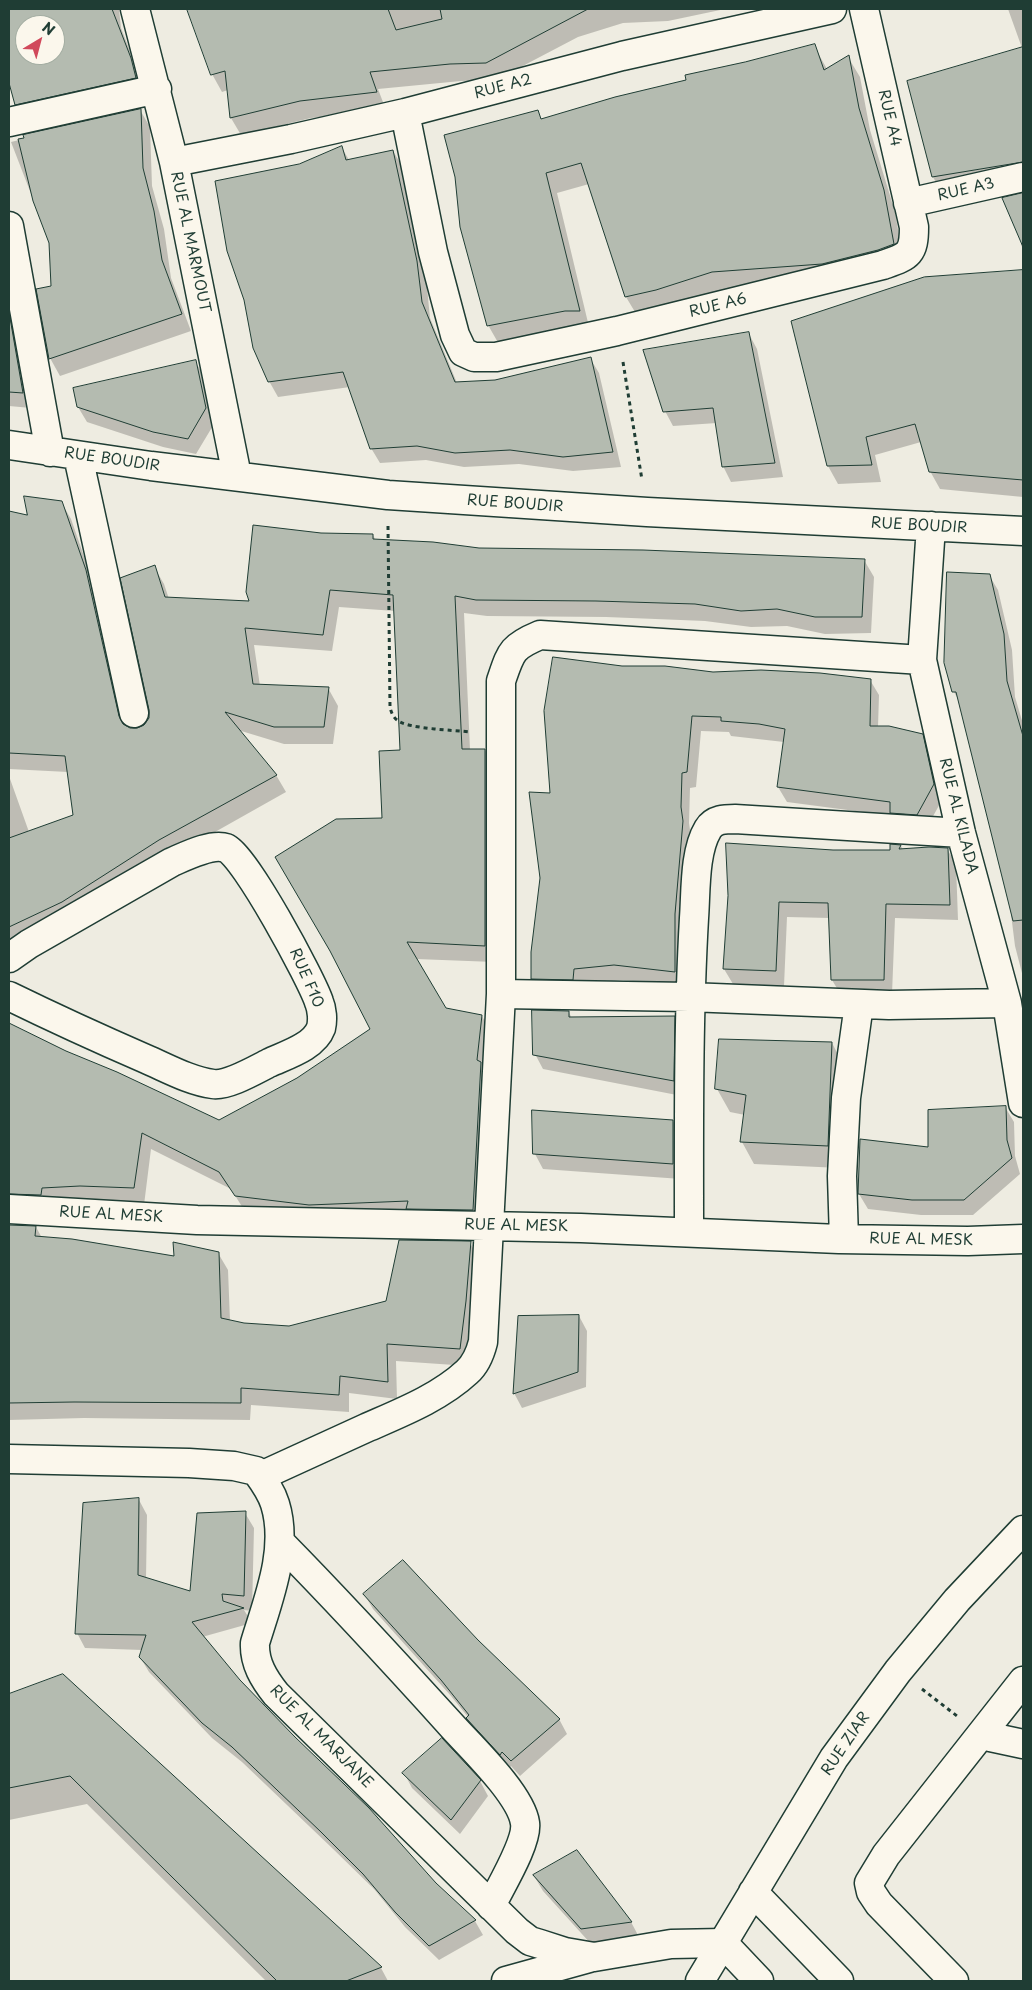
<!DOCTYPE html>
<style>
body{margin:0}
#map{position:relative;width:1032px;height:1990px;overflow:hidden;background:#eeece1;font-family:"Playpen Sans",sans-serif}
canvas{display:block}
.frame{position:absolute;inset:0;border:10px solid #1f3d34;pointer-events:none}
.north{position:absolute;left:15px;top:15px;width:50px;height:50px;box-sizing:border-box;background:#fbf7ec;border:1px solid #a3ada2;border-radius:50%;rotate:37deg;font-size:14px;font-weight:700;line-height:20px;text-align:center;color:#1f3d34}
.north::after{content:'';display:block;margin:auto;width:18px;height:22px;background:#d1495b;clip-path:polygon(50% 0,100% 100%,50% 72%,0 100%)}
</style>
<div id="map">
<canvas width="1032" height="1990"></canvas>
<div class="frame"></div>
<div class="north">N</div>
</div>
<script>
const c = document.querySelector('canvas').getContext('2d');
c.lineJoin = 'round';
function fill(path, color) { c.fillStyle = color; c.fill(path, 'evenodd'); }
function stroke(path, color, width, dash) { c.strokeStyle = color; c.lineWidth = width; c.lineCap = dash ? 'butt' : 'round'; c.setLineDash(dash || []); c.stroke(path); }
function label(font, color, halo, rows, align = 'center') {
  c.font = font + ' "Playpen Sans",sans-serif'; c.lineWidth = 4; c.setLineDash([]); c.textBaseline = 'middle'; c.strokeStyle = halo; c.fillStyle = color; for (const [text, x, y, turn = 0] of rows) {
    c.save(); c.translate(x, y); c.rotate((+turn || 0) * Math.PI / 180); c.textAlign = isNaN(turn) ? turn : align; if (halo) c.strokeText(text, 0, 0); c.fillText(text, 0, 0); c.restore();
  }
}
fill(new Path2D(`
 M9,9H119L121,28L139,74L144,93L25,119L16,104L9,78ZM25,25H55V55H25Z
 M190,9H725L668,21L623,23L578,37L496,80L461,81L378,89L386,110L311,118L241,135L231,118L228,90L222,92L212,74L193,21Z
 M1008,9H1023V181L943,195L933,177L908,81L1022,48Z
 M814,46L827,69L848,57L860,77L870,130L895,212L904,265L638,317L626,297L589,184L557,193L590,331L500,346L488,325L537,111L542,120Z
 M140,110L150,127L152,186L164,229L171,278L191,331L60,376L50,358L53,287L50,243L11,142Z
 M342,148L349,160L393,151L402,166L426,277L430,318L457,383L495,381L590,358L599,373L621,467L573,471L519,464L464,467L426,460L380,463L371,448L350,387L278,397L269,381L300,165Z
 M1023,194V252L1019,234L1003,199Z
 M1023,271V497L940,489L930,471L921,442L875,455L881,482L838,484L828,466L925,278Z
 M9,293L31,408L9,406Z
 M749,334L757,349L783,477L731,482L723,466L717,423L673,426L665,411Z
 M195,361L204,376L214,424L196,454L163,447L87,422L78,407Z
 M61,502L71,519L95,588L126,727L137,730L145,726L150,719L154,567L164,584L169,599L251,602L321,535H373L376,541L479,549L864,560L874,577L871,633L825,634L787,626L751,627L705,621L606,617L487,616L464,613L470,750H485L494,767V962L416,959L446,1009L482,1016L491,1033L482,1227L246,1213L231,1189L151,1149L144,1205L9,1215V1128L79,1130L9,1092V1025L220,1122L298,1079L372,1029L383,819L402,752L395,611L339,607L332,651L254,645L260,686L328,688L338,706L333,744H284L238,730L276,775L286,792L9,948V776L29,832L75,816L68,772L9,769V513L28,516Z
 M989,575L998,590L1012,650L1015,697L1023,724V977L1015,946L1009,898L960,703L954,692Z
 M622,667L713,673L870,680L879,695L878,727L922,735L931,751L942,800L926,829L893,816L787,802L778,787L784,742L731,736L729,732L701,731L696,787L690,788L689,823L691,837L683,986L623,980L583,984L541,994L533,979L551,794Z
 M891,846H901L903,850L947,849L956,864L958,920L895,918L892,994L841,995L832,980L829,918L787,917L784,986L733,984L724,969L729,896L833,851L891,852Z
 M569,1012L572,1019L674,1018L683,1033L682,1096L543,1069L535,1054Z
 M832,1043L844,1066L840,1168L754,1164L742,1142L745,1115L730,1112L717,1089Z
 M1005,1107L1014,1122L1015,1156L1020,1174L973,1215H921L868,1209L859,1194L929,1149Z
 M673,1121L681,1136V1179L543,1169L535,1154Z
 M9,1226L36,1227L42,1238L175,1258L218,1253L228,1270L230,1321L243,1324L289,1328L387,1302L470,1243L480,1260L469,1366L396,1361L397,1399L349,1393V1412L251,1405L250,1420L84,1418L9,1420Z
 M579,1316L587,1331L586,1387L522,1408L514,1393Z
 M139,1500L147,1515L146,1579L191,1593L245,1513L254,1528L252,1611L244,1610L252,1623L202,1637L239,1681L435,1884L475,1921L483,1935L439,1960L405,1927L374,1889L331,1847L242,1762L212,1738L149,1672L140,1657L142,1650L85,1648L77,1633Z
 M364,1594L477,1641L559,1719L567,1734L520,1776L511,1766L509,1769L476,1733L467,1718L468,1717L451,1696L373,1609Z
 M62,1675L381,1968L388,1981H266L87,1804L9,1820V1696Z
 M404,1773L480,1781L488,1796L460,1834L412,1788Z
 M576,1852L631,1922L639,1937L591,1944L543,1891L534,1876Z`), '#0003');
const building = new Path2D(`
 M9,9H112L131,58L136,78L15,105L9,83ZM25,25H55V55H25Z
 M187,9H388L396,30L442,19L440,9H588L486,63L450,64L370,72L377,92L300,101L230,118L225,71L211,75Z
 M815,44L824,70L849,55L859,108L884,190L894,244L878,250L822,264L712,272L656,290L625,297L581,163L546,173L580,311H565L487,326L460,227L455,177L444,135L538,110L541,119L615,97L686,80L685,75L745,62Z
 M1023,47V162L932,177L907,81Z
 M141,109L143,168L154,211L162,260L182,314L49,359L36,289L51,286L49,243L33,201L18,139L24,138L23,135Z
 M342,146L346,160L393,150L417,261L422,302L455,382L495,380L591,357L613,452L563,457L510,450L455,453L417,446L370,449L343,372L268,382L253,348L244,300L227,251L215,181L299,164Z
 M1023,193V247L1002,198Z
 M1023,270V480L929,472L915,424L866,437L872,465L827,466L791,321L924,277Z
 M9,312L23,393L9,392Z
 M749,332L775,463L722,467L713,408L663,412L643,350Z
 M196,360L206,408L188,439L153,432L77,407L73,388Z
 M24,496L62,501L86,570L119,716L123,724L130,728H137L144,725L149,718V710L120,578L155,565L165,597L249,601L246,592L253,525L321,533L373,534V539L433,542L479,548L643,550L865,559L862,617H815L777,609L741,611L695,604L596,601L476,600L455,596L462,749H485V946L407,942L446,1008L482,1015L477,1060L481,1062L473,1210L406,1209L408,1201L309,1205L235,1196L219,1172L142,1133L134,1188L80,1186L42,1188L41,1195L9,1194V1023L66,1051L117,1072L219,1120L297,1078L370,1029L330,951L275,857L336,819L382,818L379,751L400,750L393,595L330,590L323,635L245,628L253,684L329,687L324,727H274L225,712L277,775L159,840L62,902L9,927V838L73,815L65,756L9,753V511L27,515Z
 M947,572L990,574L1004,634L1007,681L1023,736V920L1013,921L956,692H952L944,663Z
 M553,657L622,666H665L713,672L761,670L820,673L871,679L870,726H889L923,734L934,784L917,815L890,813V802L777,787L785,729L759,724L721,721V717L692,716L687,772L682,773L681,807L683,821L675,914V972L614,965L574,969L573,980L531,979V952L540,878L529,792L550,793L544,711Z
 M726,843L833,850H890V844L901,845L899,849L929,847L948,848L950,905L886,904L884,980H831L828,903L779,902L776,971L723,969L728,896Z
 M532,1010L569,1011V1017L675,1016L674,1081L533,1055Z
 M719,1039L832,1042L828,1146L740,1142L746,1095L715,1089Z
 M1006,1106L1007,1140L1012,1158L964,1200H912L858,1194L860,1139L928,1147V1110Z
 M532,1110L673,1120V1164L533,1154Z
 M9,1225L36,1226L35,1236L72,1239L174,1256L173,1242L219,1252L221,1318L244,1323L289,1326L386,1301L399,1240L471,1241L466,1301L460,1349L387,1344L388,1382L340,1376L339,1395L241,1388V1403L74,1402L9,1403Z
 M579,1315L578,1372L513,1394L518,1316Z
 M139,1498L138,1575L190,1591L197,1513L246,1511L244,1596L222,1594L223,1601L244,1608L192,1622L240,1680L295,1737L369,1808L436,1883L476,1920L429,1946L395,1912L363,1874L321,1832L232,1747L202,1723L139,1657L146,1635L75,1634L83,1503Z
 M403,1560L478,1640L560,1719L511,1761L502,1752L500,1755L466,1718L469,1715L441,1680L363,1594Z
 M63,1674L382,1967L346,1981H277L70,1776L9,1788V1694Z
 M442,1738L481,1780L451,1820L402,1773Z
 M577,1850L632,1922L581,1929L533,1875Z`);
fill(building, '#b4bbb0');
stroke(building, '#1f3d34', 1);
const minor = new Path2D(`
 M135,9L174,162L237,476
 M405,113L433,252L455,335L463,352L474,357H496L617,331L883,265C908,256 914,255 914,227L864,9
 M9,122L157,89
 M174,162L291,139L405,113L622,56L832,9
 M908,203L1023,177
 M9,226L50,452
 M9,445L151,466L388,495L647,512L1023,531
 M78,456L134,713
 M931,526L922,660L961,833L1007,1003L1023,1103
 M9,958L29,944L172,862C186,856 212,843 226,848C244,854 312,980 319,1002C322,1009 323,1020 321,1028C314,1047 286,1055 269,1063C255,1070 228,1086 213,1084C190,1081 167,1068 146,1059C100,1039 54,1018 9,996
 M501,994L689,997L889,1005L1007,1003
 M9,1209L197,1220L581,1228L839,1239L968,1241L1023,1239
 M689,1232C689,1128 688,1023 694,918C696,892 694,852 708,829C714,819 725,819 735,819L961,833
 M844,1239L842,1176L846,1098L859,1004
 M9,1459L189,1463L234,1466L256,1471C264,1482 271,1491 275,1504C289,1549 268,1600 255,1643C254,1663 264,1679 276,1694L517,1931L530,1941L540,1944L565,1952L594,1957L671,1944L723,1943
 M261,1476C296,1460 331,1444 366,1428C400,1413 439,1398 467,1372C476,1364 480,1354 483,1342L501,994V681C511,652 511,647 540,635L922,660
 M280,1542C340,1603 396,1664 453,1727C473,1749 521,1795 525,1823C528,1842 500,1887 491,1906
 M981,1735L1023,1744
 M506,1981L589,1958
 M954,1981L879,1904L871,1892L869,1883L886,1855L1023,1681`);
const major = new Path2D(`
 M753,1892L839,1981
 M723,1943L759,1981
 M700,1981L834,1758L898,1671L957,1600L1023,1530`);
stroke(minor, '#1f3d34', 31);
stroke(major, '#1f3d34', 31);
stroke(new Path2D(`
 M623,362L642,480
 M388,526L390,707C391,712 393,717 397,720C407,729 455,730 470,732
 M922,1689L957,1716`), '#1f3d34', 3, [4, 4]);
stroke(minor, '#fbf7ec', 28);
stroke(major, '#fbf7ec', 28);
label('15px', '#1f3d34', '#fbf7ec', [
 ["RUE A2",503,87,-15],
 ["RUE A4",889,118,77],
 ["RUE A3",966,190,-13],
 ["RUE AL MARMOUT",190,242,78],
 ["RUE A6",718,306,-14],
 ["RUE BOUDIR",112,460,8],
 ["RUE BOUDIR",515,504,4],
 ["RUE BOUDIR",919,526,3],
 ["RUE AL KILADA",958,816,76],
 ["RUE F10",306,978,66],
 ["RUE AL MESK",111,1215,3],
 ["RUE AL MESK",516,1226,1],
 ["RUE AL MESK",921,1240,1],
 ["RUE AL MARJANE",321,1737,45],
 ["RUE ZIAR",846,1744,-56]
]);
</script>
